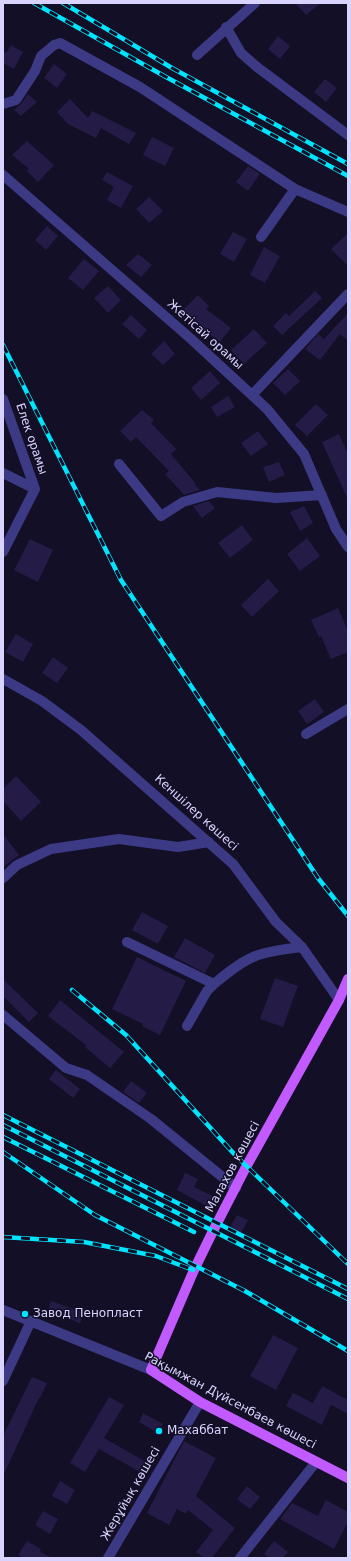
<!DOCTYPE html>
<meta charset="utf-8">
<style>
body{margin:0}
#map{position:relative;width:351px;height:1561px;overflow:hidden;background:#130f26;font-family:"DejaVu Sans",sans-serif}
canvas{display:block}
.frame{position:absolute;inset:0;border:4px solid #d9d4ff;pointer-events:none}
</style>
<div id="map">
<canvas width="351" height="1561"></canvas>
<div class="frame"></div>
</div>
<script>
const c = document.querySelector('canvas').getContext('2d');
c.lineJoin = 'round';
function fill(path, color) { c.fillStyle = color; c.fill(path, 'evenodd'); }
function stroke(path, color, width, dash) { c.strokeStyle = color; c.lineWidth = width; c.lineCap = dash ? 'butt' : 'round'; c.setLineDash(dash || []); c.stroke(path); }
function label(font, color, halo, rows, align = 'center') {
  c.font = font + ' "DejaVu Sans",sans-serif'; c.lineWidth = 3; c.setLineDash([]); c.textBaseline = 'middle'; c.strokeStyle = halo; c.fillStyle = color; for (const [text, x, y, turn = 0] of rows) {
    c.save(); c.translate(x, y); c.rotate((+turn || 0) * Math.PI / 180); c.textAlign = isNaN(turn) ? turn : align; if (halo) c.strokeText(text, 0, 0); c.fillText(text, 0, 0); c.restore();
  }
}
fill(new Path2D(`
 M295,3H321L306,15Z
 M278,36L290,46L280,59L268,49Z
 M11,45L23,52L14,69L3,63V51L6,53Z
 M54,64L67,74L57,88L44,78Z
 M325,79L337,88L326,102L314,92Z
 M28,94L37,102L21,116L14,110L21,104Z
 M70,99L88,118L92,111L136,133L129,144L101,128L96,138L68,124L57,112Z
 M152,137L174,148L165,166L143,155Z
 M27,141L54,165L38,182L27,171L29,169L12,155Z
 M248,166L260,174L248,191L236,182Z
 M107,172L133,186L121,208L107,200L114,187L102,180Z
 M149,197L163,211L149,223L136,209Z
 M47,226L58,236L46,250L35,240Z
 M233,232L247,239L234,262L220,254Z
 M348,233V266L331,249Z
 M264,247L280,256L265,283L250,275Z
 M138,254L152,265L141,277L126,265Z
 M84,259L99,271L83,290L68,278Z
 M108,286L121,300L108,313L94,298Z
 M315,291L322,298L282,335L273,326L286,313L289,316Z
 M198,295L209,306L206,309L231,328L220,342L193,322L182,311Z
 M348,313V341L340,334L320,360L305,349L318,334L324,339Z
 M131,315L147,330L139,339L122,324Z
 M254,329L267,343L244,364L231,350Z
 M164,341L175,354L163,365L151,354Z
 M288,369L300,381L285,395L273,383Z
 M210,371L220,383L201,400L191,388Z
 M228,396L235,407L217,417L211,407Z
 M316,404L328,415L307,436L295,425Z
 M142,410L154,420L151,423L176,449L171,454L196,484L195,485L200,490L184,495L165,474L169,471L136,437L131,442L120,431Z
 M258,431L268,444L251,456L241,443Z
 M339,434L348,454V500L322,442Z
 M279,462L285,475L269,482L263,467Z
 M209,501L215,508L202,518L193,506Z
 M304,506L313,523L300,531L290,512Z
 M242,525L253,540L230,558L218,543Z
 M307,538L320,556L300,571L287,554Z
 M30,539L53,550L38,582L14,570Z
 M268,579L279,591L252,617L241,605Z
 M338,608L348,631V652L331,659L321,636L319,637L311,620Z
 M16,634L33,644L23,662L5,652Z
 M53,657L68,668L57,683L42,673Z
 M315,699L324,712L307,724L298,711Z
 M16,776L41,802L21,821L3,801V789Z
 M3,834L19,855L3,867Z
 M142,912L168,926L158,944L132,930Z
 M185,938L215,955L205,973L174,957Z
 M137,957L186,981L160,1035L142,1026L143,1024L112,1009Z
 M275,978L298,986L283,1027L260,1019Z
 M3,979L38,1013L29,1022L3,996Z
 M60,1000L124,1052L110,1068L85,1047L86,1045L48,1016Z
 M56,1070L80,1089L73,1098L49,1079Z
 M131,1081L147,1093L139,1103L123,1092Z
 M185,1173L198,1179L194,1187L217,1198L212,1209L177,1190Z
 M237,1215L248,1220L240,1235L229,1229Z
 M51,1301L84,1313L80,1323L48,1311Z
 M273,1335L298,1348L276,1390L250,1376Z
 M32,1377L47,1383L40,1398H39L3,1476V1436Z
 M322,1386L348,1400V1414L331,1405L322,1425L286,1406L293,1393L313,1403Z
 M109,1397L124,1405L104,1438L148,1463L142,1473L99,1449L85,1472L70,1463Z
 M143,1413L163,1424L158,1433L139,1422Z
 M184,1441L216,1458L196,1496L235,1528L212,1558H204L196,1552L213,1530L188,1510L186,1514L177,1509L169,1525L147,1513Z
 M60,1481L75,1490L67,1504L52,1496Z
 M247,1486L260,1497L250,1509L237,1499Z
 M326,1500L348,1512V1522L334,1549L280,1519L292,1503L318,1516Z
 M43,1511L58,1519L50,1534L35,1525Z
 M27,1541L41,1549L40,1552L52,1558H23L18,1555Z
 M274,1541L288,1552L283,1558H269L264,1554Z`), '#241b47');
stroke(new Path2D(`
 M226,27L241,53L257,67L348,135
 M197,55L255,3
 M3,104L16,100L35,71L41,56L54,45L60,43L140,87L295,189L348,212
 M3,175L190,338L267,409L304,454L336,529L348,547
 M261,237L295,189
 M252,395L348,294
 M3,399L35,489L3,552
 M119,464L161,516L183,502L217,492L276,498L322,495
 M3,473L35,489
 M3,679L42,701L81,730L233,864L276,922L302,947L339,1000
 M306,734L348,709
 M3,878L17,865L51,849L119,839L178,847L209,842
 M127,942L214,984C248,955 258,952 302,947
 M3,1015L66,1068L87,1075L151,1119L236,1188
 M187,1026L207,991L214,984
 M3,1310L151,1370
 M3,1381L31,1321
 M108,1558L200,1402
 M240,1558L316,1462`), '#3d3a85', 10);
stroke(new Path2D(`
 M348,979L339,1000L246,1167L213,1231L194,1270L151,1370L200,1402L348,1478`), '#c25bff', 10);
const rail = new Path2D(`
 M34,3L166,77L348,176
 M63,3L172,68L348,164
 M3,345L121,580L318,878L348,916
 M72,990L126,1035L236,1156L348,1264
 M3,1115L348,1289
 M3,1125L348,1299
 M3,1137L194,1232
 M3,1152L95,1215L245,1291L348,1351
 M3,1237L84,1242L156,1256L193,1270`);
stroke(rail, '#00e5ff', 4.5);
stroke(rail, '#130f26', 3, [9]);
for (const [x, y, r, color] of [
 [25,1314,4,"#00e5ff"],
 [159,1431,4,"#00e5ff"]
]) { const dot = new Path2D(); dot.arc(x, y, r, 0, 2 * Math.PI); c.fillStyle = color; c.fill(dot); stroke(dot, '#130f26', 1.5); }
label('12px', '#d9d4ff', '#130f26', [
 ["Жетісай орамы",205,335,42],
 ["Елек орамы",31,439,71],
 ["Кеншілер көшесі",196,813,42],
 ["Малахов көшесі",233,1167,-62],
 ["Рақымжан Дүйсенбаев көшесі",230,1401,28],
 ["Жерұйық көшесі",131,1494,-60]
]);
label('12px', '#d9d4ff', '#130f26', [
 ["Завод Пенопласт",33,1314],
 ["Махаббат",167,1431]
], 'left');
</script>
